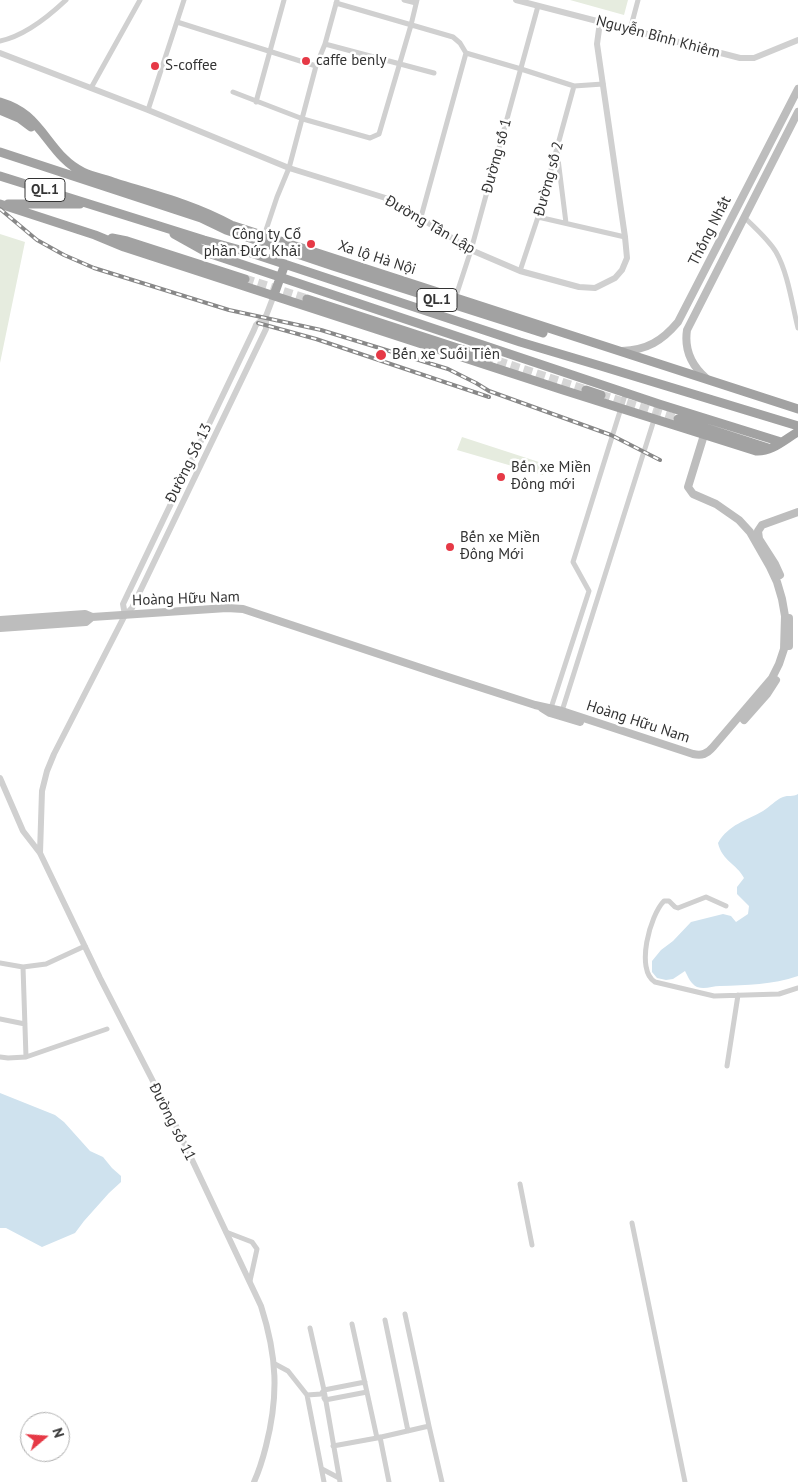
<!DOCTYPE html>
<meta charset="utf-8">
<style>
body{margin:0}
#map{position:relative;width:798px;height:1482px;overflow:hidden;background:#fff;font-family:"PT Sans",sans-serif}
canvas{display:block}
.north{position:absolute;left:20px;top:1412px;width:50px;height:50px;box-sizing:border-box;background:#fff;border:1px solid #adadad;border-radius:50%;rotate:72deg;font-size:14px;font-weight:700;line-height:20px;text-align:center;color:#333}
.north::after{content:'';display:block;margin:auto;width:18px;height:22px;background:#e63946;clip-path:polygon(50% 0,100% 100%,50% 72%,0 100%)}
</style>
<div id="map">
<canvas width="798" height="1482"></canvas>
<div class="north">N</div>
</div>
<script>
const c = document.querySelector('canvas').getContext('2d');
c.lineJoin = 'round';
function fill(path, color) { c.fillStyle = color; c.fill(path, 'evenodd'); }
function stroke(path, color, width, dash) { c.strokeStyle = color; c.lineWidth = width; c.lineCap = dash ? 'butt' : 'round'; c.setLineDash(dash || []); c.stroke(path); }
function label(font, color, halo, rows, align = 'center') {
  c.font = font + ' "PT Sans",sans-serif'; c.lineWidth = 5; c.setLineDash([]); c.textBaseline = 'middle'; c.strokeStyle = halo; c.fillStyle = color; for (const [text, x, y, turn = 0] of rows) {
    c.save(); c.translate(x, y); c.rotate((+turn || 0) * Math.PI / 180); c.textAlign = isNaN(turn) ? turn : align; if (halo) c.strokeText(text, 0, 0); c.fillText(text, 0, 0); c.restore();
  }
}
fill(new Path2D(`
 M570,0H628L624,15Z
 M0,234L25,242L0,363Z
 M462,437L545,464L543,475L457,450Z`), '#e6ecdf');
fill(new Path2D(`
 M798,794V976C772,985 747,985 720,986C712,986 705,990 697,987C691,984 688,977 685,971L673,979L666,980L657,978L652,972V961L661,950L673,941L691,922L723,914L731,916L736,922L748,914L749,906L737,894V887L744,878C737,864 722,861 718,843C729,824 746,821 763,811C770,807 775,800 783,797C788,795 793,797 798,794Z
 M0,1093L55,1115L64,1122L90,1151L103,1157L112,1168L121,1176V1182L109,1193L84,1221L75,1233L42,1247L6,1228H0Z`), '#cfe2ee');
stroke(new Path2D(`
 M245,279L307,299
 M485,357L586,390
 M601,395L678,419`), '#d6d6d6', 9, [9, 4.5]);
stroke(new Path2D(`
 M404,0L416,3
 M336,3L453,37L460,43L466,53L521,69L574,86L603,84
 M177,22L316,66
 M630,30L638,0
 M0,41C25,36 48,17 66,0
 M325,44L434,73
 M91,88L140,0
 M233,92L303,119L370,138L379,134L411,25L417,0
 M256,102L284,0
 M148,110L184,0
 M557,151L566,223
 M421,217L466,53
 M538,217L625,237
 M744,217C755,228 768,239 776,252C788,273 792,304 798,328
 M264,236L277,197L289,168L316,66L325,44L337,0
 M520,271L538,217L574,86
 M455,299L471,250L538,6
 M551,708L589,591L573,562L626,392
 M562,711L659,404
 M726,906L706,897L678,908L675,907L669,901H664C650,915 635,970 655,982L714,996L779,994L798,988
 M0,963L23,967L46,964L85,946
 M0,1019L25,1024
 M0,1057L8,1058L26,1057L23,967
 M26,1057L107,1029
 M727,1066L738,995
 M520,1184L532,1245
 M632,1223L685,1482
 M226,1232L252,1242L257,1249L250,1281
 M385,1320L408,1431
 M310,1328L324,1390L340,1482
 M275,1364L288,1371L307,1395L324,1482
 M307,1395L321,1394L324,1390L365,1382
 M324,1398L325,1400L367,1392
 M429,1426L442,1482
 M380,1437L389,1482
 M377,1438L429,1426L405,1314
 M333,1446L377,1438L352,1324
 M322,1469L339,1478`), '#d0d0d0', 5);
stroke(new Path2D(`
 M516,0L740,58H754L798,40
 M0,53L148,110L289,168L392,200L471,250L520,271L579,287L595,288L615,278L622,270L627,258L625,237L597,44L600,22
 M125,615L123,604L254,330L256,325L266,316
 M0,778L23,831L40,853L100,978L177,1128L261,1306C277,1356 279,1395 266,1446C263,1458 259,1471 254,1482
 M40,853L42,791L47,771L54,754L125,615L132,608L266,329V316L274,295`), '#d0d0d0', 6);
stroke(new Path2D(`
 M622,351C647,350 662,341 678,322L798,89
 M706,378C691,365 684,350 687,330L798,112
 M780,575L775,564L759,539L758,531L762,525L798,512
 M0,620L85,614L92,617
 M0,628L86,622L92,617L227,608L243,609L442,675L535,705L562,711L693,754C702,756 707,754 713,747L772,678L779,664L784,649L785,616L782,599L777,582L770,567L750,532L739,520L716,504L693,494L688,487L704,435
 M789,646V618
 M542,708L550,713L580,722
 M744,720L767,694L776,680`), '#bdbdbd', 8);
stroke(new Path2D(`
 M0,102C10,105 19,109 27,116C47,133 58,161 83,172C94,177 106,179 116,183C155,195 195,205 231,225L798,409
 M0,110L19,118L31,127
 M0,152L201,218L226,230L333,266L543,333
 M0,176L204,240L251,253L520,342L604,367L798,426
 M0,204L95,235L124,247L563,390L756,451C771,452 783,441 796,433
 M8,204H80
 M174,234L208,253L659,404L781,442
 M112,238L127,241L245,279
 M274,295L285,264
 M307,299L485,357
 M586,390L601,395
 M678,419L768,448`), '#a2a2a2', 9);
const rail = new Path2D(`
 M0,209L37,240L64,255L94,268L229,310L321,330L448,369L476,383L489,391L611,435L660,460
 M258,323L316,339L489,397`);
stroke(rail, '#888', 4);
stroke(rail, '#fff', 2, [5.5]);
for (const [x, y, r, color] of [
 [306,61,5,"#e63946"],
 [155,66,5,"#e63946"],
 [311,244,5,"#e63946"],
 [381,355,6,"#e63946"],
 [501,477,5,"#e63946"],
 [450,547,5,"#e63946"]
]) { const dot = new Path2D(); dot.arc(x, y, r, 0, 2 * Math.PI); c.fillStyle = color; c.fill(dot); stroke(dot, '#fff', 2); }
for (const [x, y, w] of [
 [45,190,40],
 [437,300,40]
]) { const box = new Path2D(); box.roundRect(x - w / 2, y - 11.5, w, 23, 4); c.fillStyle = '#fff'; c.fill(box); stroke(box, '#333', 1); }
label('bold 14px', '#333', null, [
 ["QL.1",45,190],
 ["QL.1",437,300]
]);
label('15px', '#333', '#fff', [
 ["Nguyễn Bỉnh Khiêm",658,37,15],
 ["Đường số 1",497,156,-75],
 ["Đường số 2",549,179,-75],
 ["Đường Tân Lập",430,225,30],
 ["Thống Nhất",710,231,-63],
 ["Xa lộ Hà Nội",377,258,18],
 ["Đường Số 13",189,463,-64],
 ["Hoàng Hữu Nam",186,599,-2],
 ["Hoàng Hữu Nam",638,722,18],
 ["Đường số 11",172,1122,63]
]);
label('15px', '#333', '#fff', [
 ["caffe benly",316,61],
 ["S-coffee",165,66],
 ["Công ty Cổ",301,235,"right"],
 ["phần Đức Khải",301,252,"right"],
 ["Bến xe Suối Tiên",392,355],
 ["Bến xe Miền",511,468],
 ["Đông mới",511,485],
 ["Bến xe Miền",460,538],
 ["Đông Mới",460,555]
], 'left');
</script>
